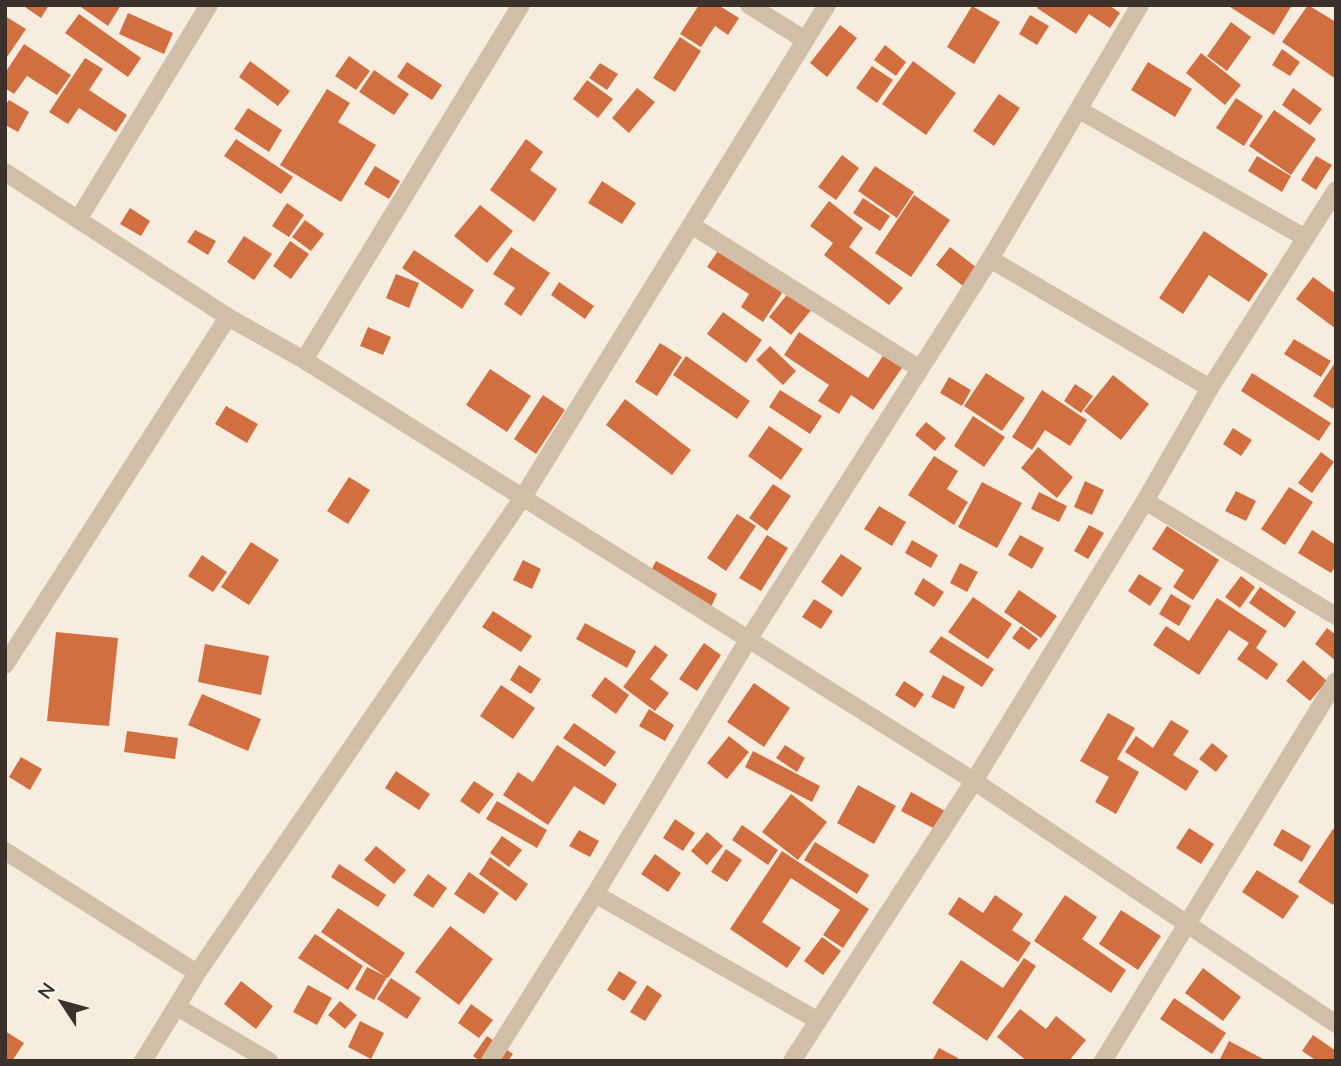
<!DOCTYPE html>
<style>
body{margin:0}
#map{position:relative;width:1341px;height:1066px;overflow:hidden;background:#f6eddf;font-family:Mulish,sans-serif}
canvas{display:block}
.frame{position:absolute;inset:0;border:7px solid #3c312a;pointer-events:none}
.north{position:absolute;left:28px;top:968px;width:70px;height:70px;-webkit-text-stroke:5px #fcf6ed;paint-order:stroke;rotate:306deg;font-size:19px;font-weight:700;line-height:28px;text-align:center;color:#3c312a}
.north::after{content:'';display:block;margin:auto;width:24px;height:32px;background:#3c312a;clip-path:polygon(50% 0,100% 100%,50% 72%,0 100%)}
</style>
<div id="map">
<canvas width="1341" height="1066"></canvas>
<div class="frame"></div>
<div class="north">N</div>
</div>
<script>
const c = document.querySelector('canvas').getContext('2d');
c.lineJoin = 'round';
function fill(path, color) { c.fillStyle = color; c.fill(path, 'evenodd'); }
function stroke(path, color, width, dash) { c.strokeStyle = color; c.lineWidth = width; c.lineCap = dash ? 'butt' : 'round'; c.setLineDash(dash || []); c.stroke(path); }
fill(new Path2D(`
 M22,5H49L41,18Z
 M78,5H121L108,26Z
 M699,5H718L739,18L728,35L715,26L701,47L680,34Z
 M1039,5H1109L1120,13L1110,28L1089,14L1076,34L1037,8Z
 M1227,5H1292L1274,35Z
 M1308,5L1336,22V79L1282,42Z
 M972,6L1000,22L974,64L947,47Z
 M128,13L173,33L164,54L119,34Z
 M79,14L141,58L128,77L65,33Z
 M1030,15L1049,26L1037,45L1019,34Z
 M5,16L26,29L5,60Z
 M1231,22L1251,37L1227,71L1207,56Z
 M840,25L857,38L827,77L810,63Z
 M680,37L701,51L675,92L653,78Z
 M24,44L71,75L57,95L27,76L14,94L5,88V73Z
 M885,45L906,62L896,76L874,60Z
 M1282,49L1300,62L1290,76L1272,65Z
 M1201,53L1241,85L1225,105L1186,73Z
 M349,56L370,71L356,90L335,76Z
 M85,58L103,69L89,90L127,115L116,132L79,108L68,124L49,112Z
 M250,61L290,91L278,106L239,77Z
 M913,61L956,93L926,135L882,104Z
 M407,62L442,85L432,100L397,77Z
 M1148,62L1192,89L1175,117L1131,90Z
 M600,63L618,74L607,90L589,78Z
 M872,66L893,80L877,103L856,88Z
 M374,70L409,94L394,115L359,92Z
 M587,80L613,99L598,118L573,99Z
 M637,88L655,102L629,133L612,118Z
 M1293,88L1322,109L1310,125L1282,105Z
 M327,89L350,103L338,122L376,145L341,202L280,165Z
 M999,94L1020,108L994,146L973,131Z
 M1236,98L1263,116L1244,146L1216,128Z
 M9,100L29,112L18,132L5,125V106Z
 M248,108L282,130L269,152L234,129Z
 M1274,110L1316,139L1291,175L1249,146Z
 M236,139L293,177L281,194L224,156Z
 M526,139L543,152L530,170L557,189L534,222L490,190Z
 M842,155L859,168L836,200L818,187Z
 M1257,156L1291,176L1282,192L1248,171Z
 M1316,156L1332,165L1316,190L1301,180Z
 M375,166L400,181L389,199L364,184Z
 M875,166L914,192L897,218L858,191Z
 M602,181L636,203L622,224L588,203Z
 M914,195L950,220L911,277L875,253Z
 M863,198L890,216L880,231L853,213Z
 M829,201L863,228L849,247L903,288L889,305L824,255L833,243L810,226Z
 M287,203L304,215L289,237L272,226Z
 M480,205L513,231L487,263L454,236Z
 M130,208L150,221L141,236L120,224Z
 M305,220L324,234L311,251L292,237Z
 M195,230L216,241L208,255L187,242Z
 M1204,231L1268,274L1249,302L1209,275L1183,314L1159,298Z
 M244,236L272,254L254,280L227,262Z
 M290,241L309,254L291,279L273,266Z
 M511,247L550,273L521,316L504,304L515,288L493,274Z
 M950,247L981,271L967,289L936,265Z
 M720,248L784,290L763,322L741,307L749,294L707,267Z
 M414,250L474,290L462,309L402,268Z
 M396,274L419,283L409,308L386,298Z
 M1313,277L1336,294V329L1296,299Z
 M559,282L594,306L585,319L551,295Z
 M790,291L812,309L791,335L769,317Z
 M723,312L762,340L746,363L707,334Z
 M368,327L391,337L383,355L360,346Z
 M799,332L868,378L885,353L904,365L873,410L851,395L839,414L818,401L829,385L784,355Z
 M1294,339L1331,361L1321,377L1284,354Z
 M660,343L682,357L657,396L635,382Z
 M770,346L796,371L783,385L756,360Z
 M686,356L750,401L737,419L673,375Z
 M1336,361V404L1333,409L1313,396Z
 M490,369L531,396L507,432L466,405Z
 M986,373L1025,398L1002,431L964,406Z
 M1252,373L1331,423L1319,441L1241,391Z
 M1113,375L1149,404L1121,440L1084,411Z
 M949,377L971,390L962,406L940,393Z
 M1075,384L1093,396L1081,413L1064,401Z
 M780,390L822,416L810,434L769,407Z
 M1042,390L1087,420L1070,446L1045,430L1032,450L1012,437Z
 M543,395L565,410L536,454L514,439Z
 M625,399L691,450L672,475L606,425Z
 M226,406L258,424L247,443L215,424Z
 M973,416L1005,437L984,467L954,446Z
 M926,422L946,438L935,451L915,435Z
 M769,426L803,449L781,480L748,456Z
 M1233,428L1252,440L1241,456L1223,444Z
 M1038,447L1073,477L1057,498L1021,468Z
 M1321,452L1334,462L1312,493L1298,483Z
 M934,456L958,471L947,489L968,502L954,525L908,495Z
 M349,477L370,490L348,524L327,511Z
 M1085,481L1104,490L1092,515L1074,507Z
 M982,482L1022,503L997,548L958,527Z
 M773,484L791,496L767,531L749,518Z
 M1289,487L1313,502L1285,545L1261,529Z
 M1236,491L1256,501L1246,521L1225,511Z
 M1039,492L1067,506L1059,522L1031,509Z
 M879,506L906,522L892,546L864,529Z
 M737,514L756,526L726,571L707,558Z
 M1089,525L1104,533L1088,559L1074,551Z
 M1167,526L1219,560L1193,600L1173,587L1184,570L1152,549Z
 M1312,530L1336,545V566L1331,573L1298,553Z
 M767,535L788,548L761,591L739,578Z
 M1020,535L1044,548L1032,569L1008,555Z
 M912,540L938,555L931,568L905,553Z
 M251,542L279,560L249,605L221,587Z
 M841,554L862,568L842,597L821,582Z
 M202,555L227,572L213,592L188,576Z
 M523,560L541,569L532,589L513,580Z
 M656,561L717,594L710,609L648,576Z
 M960,563L978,572L967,592L950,583Z
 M1139,574L1162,588L1150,606L1128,591Z
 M1241,576L1255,587L1240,608L1225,597Z
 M923,578L944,592L934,607L914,594Z
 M1260,587L1296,612L1285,628L1249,603Z
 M1019,590L1057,616L1041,638L1004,612Z
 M1171,594L1191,606L1179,626L1159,614Z
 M973,597L1012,624L988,659L948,632Z
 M1217,598L1267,631L1256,648L1278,664L1267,680L1237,659L1249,643L1229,630L1199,675L1153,645L1166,626L1189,641Z
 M814,599L833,611L821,629L802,617Z
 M493,611L532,636L521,652L482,627Z
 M585,623L636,651L627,668L576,639Z
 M1021,626L1038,639L1029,650L1012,638Z
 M1327,628L1336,635V661L1315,644Z
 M56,632L118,638L109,726L47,721Z
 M941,636L994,669L982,687L929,652Z
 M704,643L721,655L697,691L679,679Z
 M205,644L269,656L261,695L198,682Z
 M655,645L668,655L650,679L669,693L655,711L623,687Z
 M1303,660L1327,681L1310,701L1286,681Z
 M519,665L541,679L531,694L510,680Z
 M943,675L965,687L954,709L931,697Z
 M605,677L629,695L616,714L591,696Z
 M904,681L924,694L915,708L895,695Z
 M754,683L790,708L764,747L727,722Z
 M501,685L535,708L513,739L480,716Z
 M202,694L261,719L248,751L188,725Z
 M649,709L674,725L665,741L639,726Z
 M1108,713L1135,728L1117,759L1139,772L1116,814L1095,802L1109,777L1080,761Z
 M1171,720L1189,731L1173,755L1199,771L1186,791L1125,752L1136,736L1153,748Z
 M574,723L616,752L605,767L563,738Z
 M127,731L178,738L175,759L124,752Z
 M729,736L749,752L727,779L707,763Z
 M1212,743L1228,756L1216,772L1199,759Z
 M557,745L617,784L604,805L574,786L548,825L503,795L518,772L533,782Z
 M785,745L805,758L797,772L776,758Z
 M753,751L820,786L812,802L745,767Z
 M21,757L42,769L30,790L9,777Z
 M396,771L430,794L419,810L385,788Z
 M474,781L494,794L479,814L460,801Z
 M858,785L896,806L874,844L837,823Z
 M911,792L945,811L935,829L901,811Z
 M791,794L827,822L798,860L762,832Z
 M497,801L547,830L537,848L486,819Z
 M675,819L695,833L683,851L663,838Z
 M742,825L778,850L768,865L732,840Z
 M1189,828L1214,844L1201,864L1176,848Z
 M1282,829L1311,846L1302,862L1273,845Z
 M1333,829L1336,831V900L1333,905L1298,882Z
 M579,830L599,841L590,857L569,846Z
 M707,832L723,846L707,865L691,851Z
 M502,836L522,850L509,867L490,853Z
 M815,842L869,875L857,894L804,860Z
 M376,846L406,870L394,884L364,860Z
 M726,849L742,860L727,882L711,872Z
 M782,851L869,909L843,948L823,935L840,910L791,878L762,922L801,948L787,968L730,929Z
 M655,854L681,873L668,892L641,874Z
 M490,857L528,884L516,901L479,874Z
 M339,864L386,895L378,907L331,877Z
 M1257,870L1299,896L1283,919L1242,892Z
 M469,872L499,893L484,914L454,894Z
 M428,874L447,888L433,908L413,895Z
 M995,895L1023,914L1012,930L1031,943L1018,962L948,914L959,897L983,913Z
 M1065,895L1097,917L1082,939L1126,970L1111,993L1034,941Z
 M338,908L405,953L388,978L321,932Z
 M1121,910L1161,936L1138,970L1099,944Z
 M450,926L493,959L459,1005L415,972Z
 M315,934L363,966L348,990L298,958Z
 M822,937L841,951L823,975L804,961Z
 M1024,958L1036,966L987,1041L932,1003L961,960L1003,988Z
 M367,967L387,977L374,1000L355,989Z
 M1203,968L1241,997L1223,1021L1185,993Z
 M619,971L637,982L624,1001L607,990Z
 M391,978L421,998L407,1019L377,999Z
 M241,981L273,1006L256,1029L224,1004Z
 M308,985L332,998L317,1025L293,1012Z
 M647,985L662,995L645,1021L630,1012Z
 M1174,998L1226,1033L1212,1054L1160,1019Z
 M340,1001L357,1015L345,1029L328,1015Z
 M471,1004L493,1020L479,1038L458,1023Z
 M1020,1009L1046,1029L1056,1016L1086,1040L1069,1061H1027L997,1037Z
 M360,1021L384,1033L371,1059L348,1047Z
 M5,1031L24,1043L12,1061L5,1058Z
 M1313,1035L1336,1051V1061H1317L1302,1051Z
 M487,1036L513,1054L508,1061H480L473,1056Z
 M1229,1041L1267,1061H1219Z
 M939,1048L958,1058L957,1061H932Z`), '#d26f41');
stroke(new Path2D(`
 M749,5L805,40
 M1079,110L1304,237
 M5,172L228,317L304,360L974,781L1336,1024
 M79,218L209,5
 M691,225L920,369
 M990,259L1210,388
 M304,360L521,5
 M1145,501L1336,616
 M5,665L228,317
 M5,851L197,973
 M595,894L817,1020
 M177,1007L269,1061
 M143,1061L197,973L523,497L827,5
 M490,1061L595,894L748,640L990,259L1140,5
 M792,1061L974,781L1145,501L1210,388L1336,190
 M1103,1061L1336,681`), '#d0bea9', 18);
</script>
